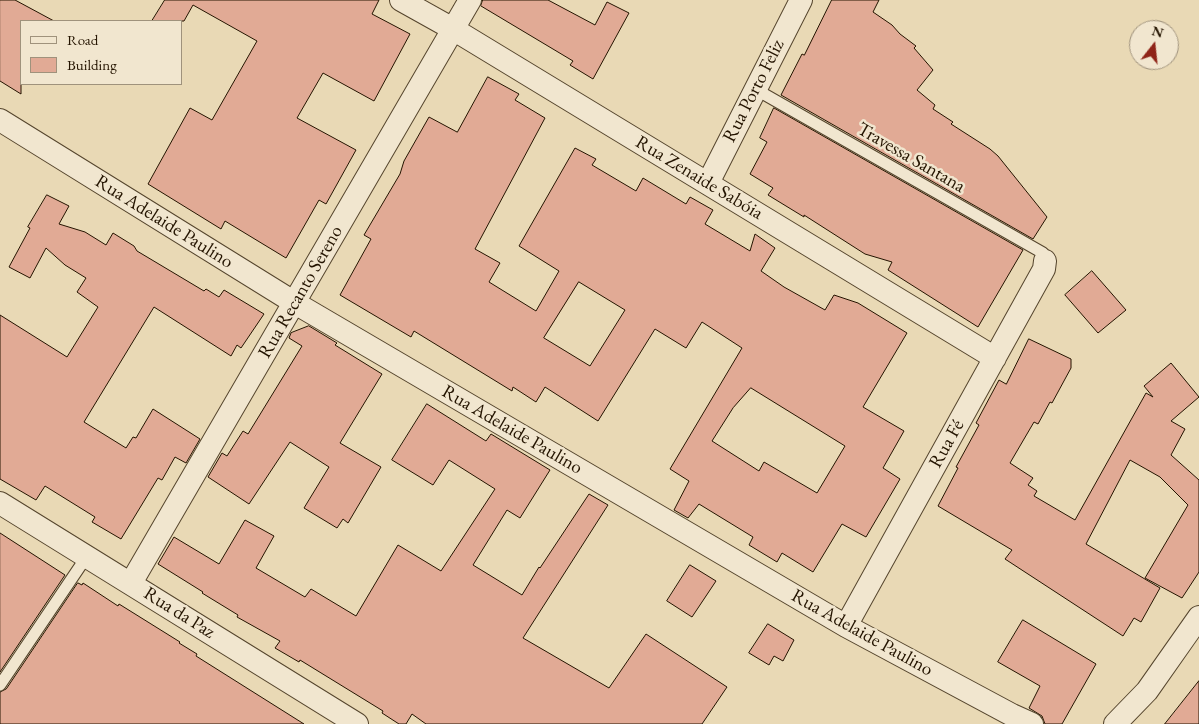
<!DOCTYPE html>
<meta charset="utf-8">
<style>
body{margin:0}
#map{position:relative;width:1199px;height:724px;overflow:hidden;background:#e9d9b5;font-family:"EB Garamond",serif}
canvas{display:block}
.legend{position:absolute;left:20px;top:20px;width:162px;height:65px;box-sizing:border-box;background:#f1e6cf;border:1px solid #9f927c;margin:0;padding:6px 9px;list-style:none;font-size:15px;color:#241400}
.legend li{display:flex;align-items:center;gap:10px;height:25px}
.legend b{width:25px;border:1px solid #9f927c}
.north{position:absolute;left:1129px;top:20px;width:50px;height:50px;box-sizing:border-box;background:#f1e6cf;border:1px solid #9f927c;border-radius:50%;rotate:16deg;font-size:14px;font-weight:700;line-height:20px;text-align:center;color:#241400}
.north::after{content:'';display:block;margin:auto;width:18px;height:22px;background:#8f2418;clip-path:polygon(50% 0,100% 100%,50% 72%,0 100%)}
</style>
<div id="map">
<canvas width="1199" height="724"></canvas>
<ul class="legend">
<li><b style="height:6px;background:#f1e6cf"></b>Road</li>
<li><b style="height:14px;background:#e1aa95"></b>Building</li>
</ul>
<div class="north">N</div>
</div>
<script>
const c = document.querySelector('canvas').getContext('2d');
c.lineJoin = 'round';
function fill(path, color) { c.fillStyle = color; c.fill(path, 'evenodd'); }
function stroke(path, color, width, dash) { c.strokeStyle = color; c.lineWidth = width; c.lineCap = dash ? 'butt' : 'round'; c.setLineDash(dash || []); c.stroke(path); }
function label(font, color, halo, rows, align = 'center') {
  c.font = font + ' "EB Garamond",serif'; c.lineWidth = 5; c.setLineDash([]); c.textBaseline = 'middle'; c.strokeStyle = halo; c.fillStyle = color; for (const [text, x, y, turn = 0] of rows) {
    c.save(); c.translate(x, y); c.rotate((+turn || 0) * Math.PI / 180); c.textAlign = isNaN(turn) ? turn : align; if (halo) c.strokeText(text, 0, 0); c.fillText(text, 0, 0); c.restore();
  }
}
const building = new Path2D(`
 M0,0H15L54,21H21V94L0,81Z
 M165,0H379L372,14L410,34L374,101L323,73L297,118L356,150L326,204L319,200L286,258L225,221L221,229L148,184L190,108L212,120L257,41L193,5L184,21H152Z
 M483,0H548L595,25L607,2L629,13L593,79L570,65L573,61L481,6Z
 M832,0H879L873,12L892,25L900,34L916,46L914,48L933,70L917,90L935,105L933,109L953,122L951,124L990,149L998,156L1047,217L1033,239L781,95L802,54L804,55Z
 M488,77L519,94L515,100L545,118L475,249L500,263L489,282L536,311L559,271L519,246L575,148L596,159L592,165L636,191L643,178L686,204L690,197L713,210L705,224L750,251L755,234L775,248L761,271L784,287L825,310L834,295L858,303L907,333L863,407L904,431L883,468L900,479L866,537L842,524L813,572L782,553L777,562L749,545L753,537L699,504L688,518L674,510L689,481L670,469L742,348L702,322L686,348L655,329L598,421L545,387L536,402L513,387L512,391L414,331L411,337L340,295L371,239L364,235L400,174L404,161L429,117L457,132ZM579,282L625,310L590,366L544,338ZM751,388L845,446L817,493L764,462L759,471L712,441L733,408Z
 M774,108L1023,250L978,327L888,270L892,262L865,254L804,215V217L768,195L773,188L750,174L767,142L760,138Z
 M47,195L69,206L59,224L85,232L106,245L113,233L134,246L137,251L204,291L206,289L219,297L224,290L264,314L241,348L237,345L231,356L154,307L84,422L126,448L133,437L136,438L153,409L200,439L186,463L175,457L162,480L158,478L121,539L92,522L95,517L45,486L36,500L0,479V315L67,357L98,307L77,292L86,278L65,265L46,248L30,278L9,267L30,228L28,227Z
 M1092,271L1126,310L1098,333L1065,295Z
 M309,326L337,343L335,345L382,374L340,443L381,467L348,523L343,519L337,528L304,508L329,467L290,442L249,504L208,477L222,453L227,456L243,431L248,434L302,346L289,338L291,333Z
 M1029,339L1071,359V368L1052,403L1050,402L1038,424L1034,422L1010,463L1033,478L1028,485L1037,491L1034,496L1075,520L1146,393L1153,397L1144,386L1171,363L1199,397L1171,421L1185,429L1171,455L1199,480V572L1182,598L1145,578L1188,505L1160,477L1130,460L1086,544L1160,588L1141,622L1134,618L1123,636L1005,559L1012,550L938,506L958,468L956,467L979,425L976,423L999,380L1006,384Z
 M427,404L486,441L491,434L550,470L520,518L507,510L473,565L522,595L539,567L540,568L589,494L608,505L523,638L609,688L646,634L727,687L702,724H426L412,714L406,724H399L382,713L383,711L300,660L299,662L275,648L280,641L237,617L238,615L202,593L203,592L158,564L174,537L219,564L245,520L274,536L256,568L305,597L311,589L356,616L398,545L441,571L495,489L449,460L433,485L392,460Z
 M0,533L65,575L0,672Z
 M690,565L716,581L692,617L667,601Z
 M78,583L82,585L83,583L118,606L119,604L180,642L179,643L197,654L196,656L304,724H0V692L6,689Z
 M1023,620L1096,664L1062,724H1045L1042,716L1029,708L1040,686L998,662Z
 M768,624L794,640L783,661L774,656L769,665L749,653Z
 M1199,681V724H1165Z`);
fill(building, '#e1aa95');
stroke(building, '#241400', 1);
const lane = new Path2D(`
 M755,89L1043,253L1045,261
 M0,685L87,556`);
const street = new Path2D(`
 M401,0L453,29L995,358
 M0,120L295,303L846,626L1012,715L1032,724
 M708,183L801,0
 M0,503L357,724
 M131,583L470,0
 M846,626L1044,269L1045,261
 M1115,724L1147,691L1199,617`);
stroke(lane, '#55452d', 13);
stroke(street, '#55452d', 24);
stroke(lane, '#f1e6cf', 11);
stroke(street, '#f1e6cf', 22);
label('19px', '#241400', '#f1e6cf', [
 ["Rua Porto Feliz",754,91,-63],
 ["Travessa Santana",911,158,30],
 ["Rua Zenaide Sabóia",699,178,31],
 ["Rua Adelaide Paulino",164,222,32],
 ["Rua Recanto Sereno",301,292,-60],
 ["Rua Adelaide Paulino",512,430,30],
 ["Rua Fé",947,444,-61],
 ["Rua da Paz",179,613,32],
 ["Rua Adelaide Paulino",862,633,29]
]);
</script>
